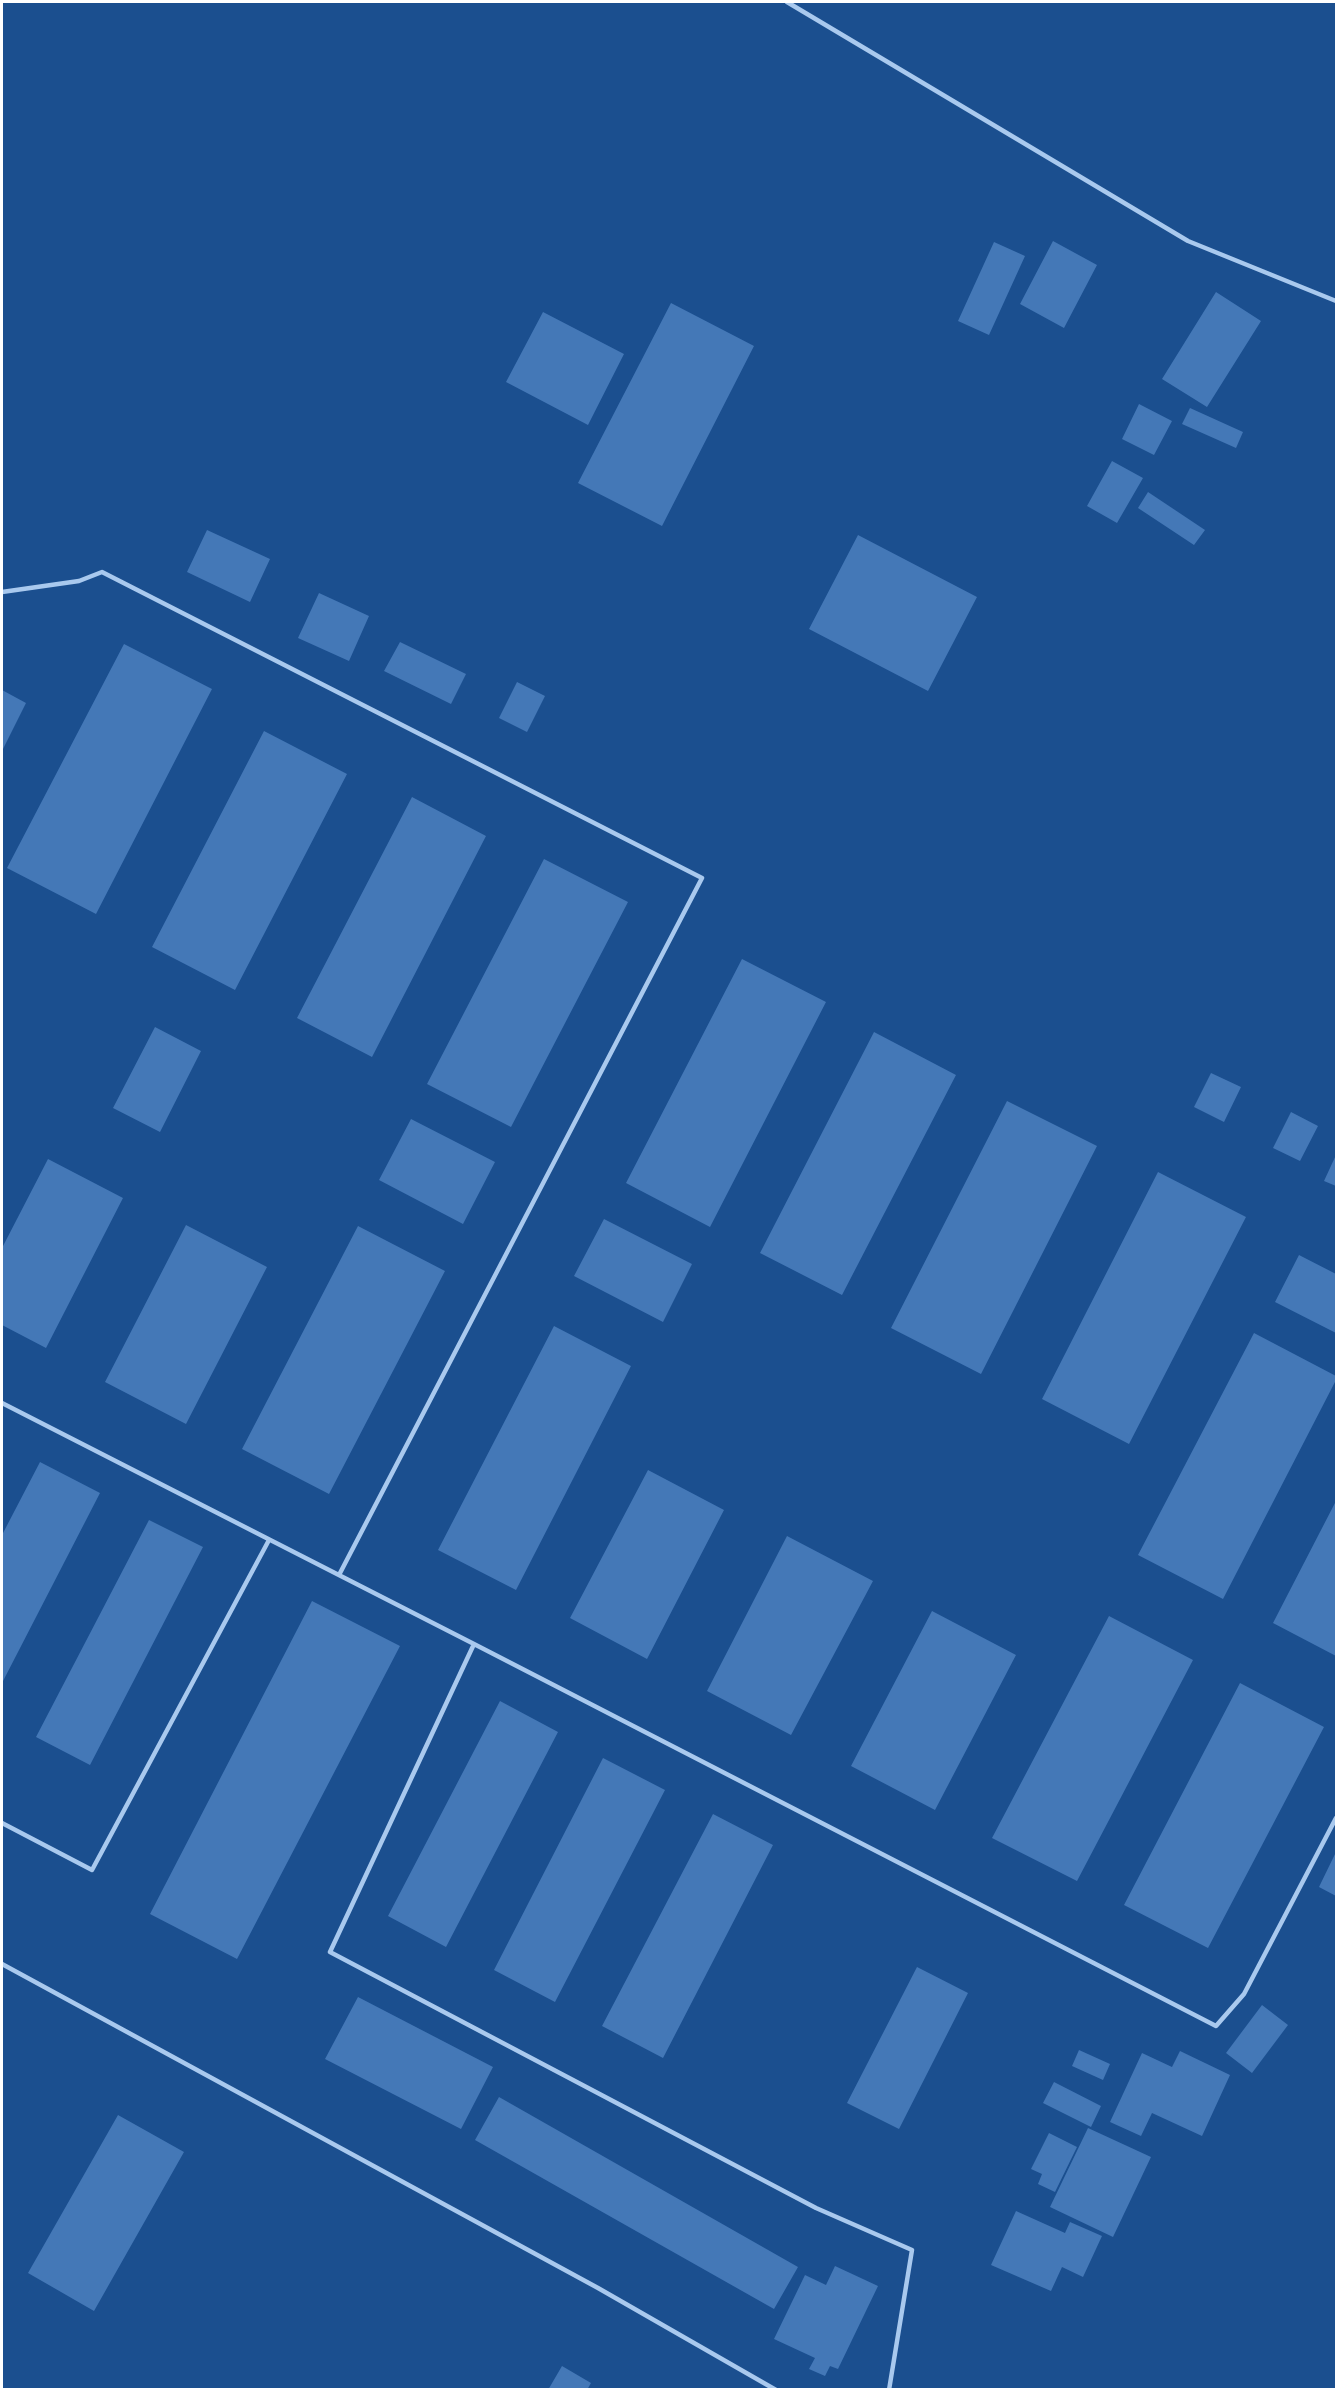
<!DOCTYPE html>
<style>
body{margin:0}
#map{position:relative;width:1338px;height:2391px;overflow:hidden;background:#1b4f8f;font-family:Karla,sans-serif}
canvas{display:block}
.frame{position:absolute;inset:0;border:3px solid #fff;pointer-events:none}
</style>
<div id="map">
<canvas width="1338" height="2391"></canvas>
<div class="frame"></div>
</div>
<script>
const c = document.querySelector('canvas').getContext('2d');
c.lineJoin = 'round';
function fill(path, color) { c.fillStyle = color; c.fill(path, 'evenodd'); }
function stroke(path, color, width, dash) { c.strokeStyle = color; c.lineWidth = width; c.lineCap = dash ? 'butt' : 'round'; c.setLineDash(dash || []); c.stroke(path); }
fill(new Path2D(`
 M1053,241L1097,265L1064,328L1020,304Z
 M994,242L1025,256L989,335L958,321Z
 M1216,292L1261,321L1207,407L1162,379Z
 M671,303L754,346L662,526L578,483Z
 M543,312L624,354L588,425L506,382Z
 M1139,404L1172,421L1154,455L1122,439Z
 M1190,408L1243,432L1236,448L1182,424Z
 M1112,461L1143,478L1117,523L1087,506Z
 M1148,492L1205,530L1194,545L1138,508Z
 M207,530L270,559L250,602L187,572Z
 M858,535L977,597L928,691L809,629Z
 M319,593L369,616L349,661L298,638Z
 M400,642L466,674L451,704L384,671Z
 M124,644L212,689L96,914L7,868Z
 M517,682L545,696L527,732L499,718Z
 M2,690L26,703L2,751Z
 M264,731L347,774L235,990L152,947Z
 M412,797L486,836L372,1057L297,1018Z
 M544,859L628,902L511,1127L427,1084Z
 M742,959L826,1002L710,1227L626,1183Z
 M155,1027L201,1051L160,1132L113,1108Z
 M874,1032L956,1075L842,1295L760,1253Z
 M1211,1073L1241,1087L1224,1122L1194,1107Z
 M1007,1101L1097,1146L981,1374L891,1328Z
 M1291,1112L1318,1126L1300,1161L1273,1148Z
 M411,1119L495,1162L463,1224L379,1180Z
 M1336,1155V1186L1324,1181Z
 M48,1159L123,1198L46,1348L2,1325V1248Z
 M1158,1172L1246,1217L1129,1444L1042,1399Z
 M604,1219L692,1264L663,1322L574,1276Z
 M186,1225L267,1267L186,1424L105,1382Z
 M358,1226L445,1271L329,1494L242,1449Z
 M1299,1255L1336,1274V1333L1275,1302Z
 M554,1326L631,1366L516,1590L438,1550Z
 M1254,1333L1336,1376V1380L1223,1599L1138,1555Z
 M40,1462L100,1493L2,1683V1535Z
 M648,1470L724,1510L647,1659L570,1618Z
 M1336,1501V1656L1273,1623Z
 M149,1520L203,1547L90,1765L36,1737Z
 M787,1536L873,1581L791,1735L707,1691Z
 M312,1601L400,1646L237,1959L150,1914Z
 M932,1611L1016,1655L935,1810L851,1766Z
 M1109,1616L1193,1660L1077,1881L992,1838Z
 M1240,1683L1324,1727L1208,1948L1124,1905Z
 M500,1701L558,1732L446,1947L388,1916Z
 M603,1758L665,1790L555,2002L494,1970Z
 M713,1814L773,1845L663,2058L602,2026Z
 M1336,1852V1896L1319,1887Z
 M917,1967L968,1993L899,2129L847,2103Z
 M358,1997L493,2067L461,2129L325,2059Z
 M1262,2005L1288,2025L1252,2073L1226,2053Z
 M1079,2050L1110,2064L1103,2080L1072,2066Z
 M1180,2051L1230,2075L1202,2136L1152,2113L1141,2136L1110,2122L1142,2053L1172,2067Z
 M1054,2082L1101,2106L1091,2127L1043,2103Z
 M499,2097L798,2267L774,2309L475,2140Z
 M118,2115L184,2152L94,2311L28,2273Z
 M1088,2128L1151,2157L1113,2237L1050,2207Z
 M1049,2133L1077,2147L1055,2192L1038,2184L1042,2174L1031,2169Z
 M1016,2211L1065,2233L1070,2222L1102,2236L1083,2277L1062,2267L1051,2291L991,2265Z
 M835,2266L878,2286L838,2369L830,2366L825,2376L809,2369L815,2358L774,2339L805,2275L826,2285Z
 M562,2366L591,2383L587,2390H548Z`), '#4478b7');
stroke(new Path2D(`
 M787,2L1188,241L1336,301
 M2,592L79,581L102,572L702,878L339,1575
 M2,1403L474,1644L330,1952L816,2208L912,2250L889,2390
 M474,1644L1216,2026L1244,1994L1336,1818
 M2,1823L92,1870L269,1540
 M2,1964L598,2288L776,2390`), '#a9c9ee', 4.5);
</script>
